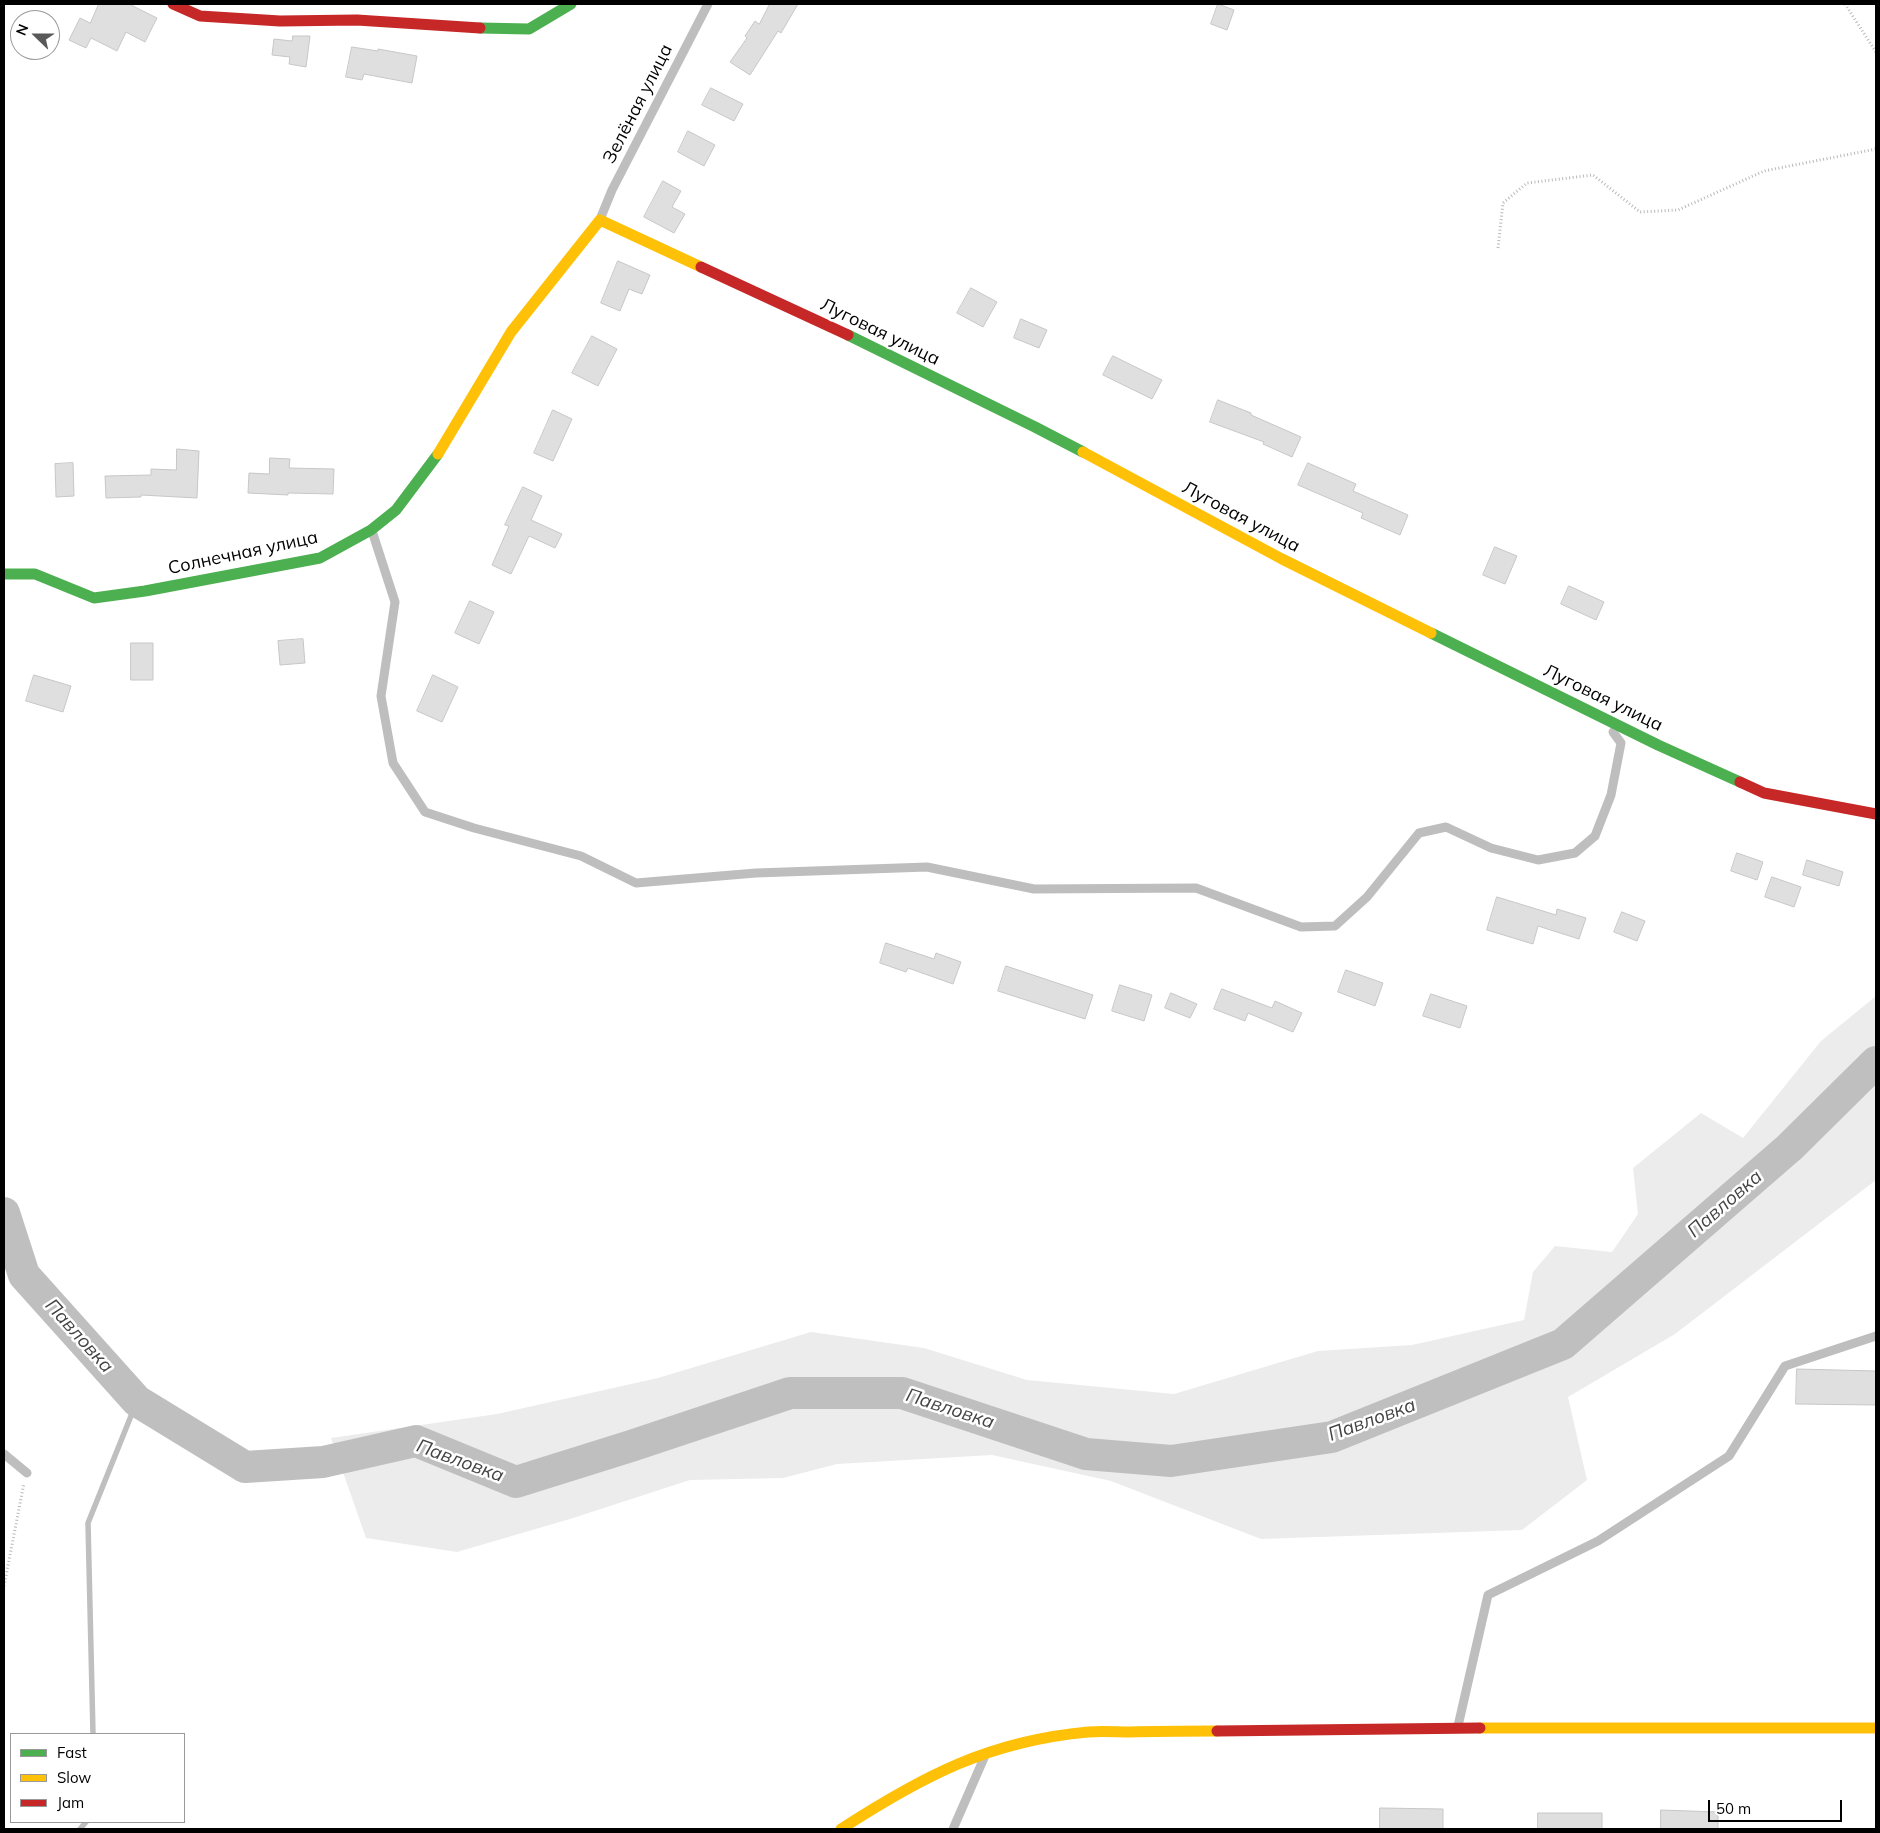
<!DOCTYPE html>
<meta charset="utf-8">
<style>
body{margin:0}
#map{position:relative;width:1880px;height:1833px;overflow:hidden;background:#fff;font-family:Mulish,sans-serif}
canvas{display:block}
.frame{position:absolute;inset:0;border:5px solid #000;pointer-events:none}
.legend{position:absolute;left:10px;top:1733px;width:175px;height:90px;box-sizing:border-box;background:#fff;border:1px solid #999;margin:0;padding:6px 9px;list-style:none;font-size:15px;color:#000}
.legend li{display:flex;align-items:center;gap:10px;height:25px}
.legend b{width:25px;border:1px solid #999}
.north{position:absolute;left:10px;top:10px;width:50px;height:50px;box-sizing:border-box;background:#fff;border:1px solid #999;border-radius:50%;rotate:292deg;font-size:14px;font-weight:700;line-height:20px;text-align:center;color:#000}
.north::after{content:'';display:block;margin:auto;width:18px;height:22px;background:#595959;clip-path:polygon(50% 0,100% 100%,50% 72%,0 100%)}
.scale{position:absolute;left:1708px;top:1800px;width:134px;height:22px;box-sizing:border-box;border:2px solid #000;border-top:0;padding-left:6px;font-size:15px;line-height:18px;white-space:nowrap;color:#000;-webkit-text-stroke:4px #fff;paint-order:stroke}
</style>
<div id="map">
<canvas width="1880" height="1833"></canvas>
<div class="frame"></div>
<ul class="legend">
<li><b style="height:6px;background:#4caf50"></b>Fast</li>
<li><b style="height:6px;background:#ffc107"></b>Slow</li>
<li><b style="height:6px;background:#c62828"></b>Jam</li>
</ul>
<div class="north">N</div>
<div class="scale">50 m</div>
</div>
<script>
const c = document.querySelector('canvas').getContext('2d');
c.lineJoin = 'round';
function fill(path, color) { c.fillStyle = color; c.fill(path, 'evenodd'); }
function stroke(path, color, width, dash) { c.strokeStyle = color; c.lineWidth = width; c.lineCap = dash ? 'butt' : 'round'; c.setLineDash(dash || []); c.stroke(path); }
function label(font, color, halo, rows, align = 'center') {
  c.font = font + ' Mulish,sans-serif'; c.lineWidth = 5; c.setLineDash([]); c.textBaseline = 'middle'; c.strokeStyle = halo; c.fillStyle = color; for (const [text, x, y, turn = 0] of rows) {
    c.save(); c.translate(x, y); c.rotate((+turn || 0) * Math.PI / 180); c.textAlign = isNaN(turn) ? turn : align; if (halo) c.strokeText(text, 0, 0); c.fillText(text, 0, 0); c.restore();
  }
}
fill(new Path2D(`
 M1876,996V1180L1675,1334L1568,1397L1587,1480L1522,1530L1261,1539L1111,1481L992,1455L837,1464L783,1478L690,1480L570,1519L457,1552L366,1538L331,1438L497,1414L658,1378L811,1332L924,1348L1027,1380L1174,1394L1318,1351L1412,1345L1524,1320L1533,1272L1555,1246L1612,1252L1638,1214L1633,1168L1701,1113L1743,1138L1821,1041Z`), '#ececec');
stroke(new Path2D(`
 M93,1734L88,1523L137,1401
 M80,1829L86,1822`), '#bfbfbf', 5.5);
stroke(new Path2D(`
 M4,1213L24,1275L137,1401L245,1467L323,1462L416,1441L516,1482L631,1446L790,1393H902L1086,1454L1171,1461L1332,1437L1563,1344L1790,1147L1876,1062`), '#bfbfbf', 32);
const building = new Path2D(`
 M99,4H129L157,18L145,42L126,32L117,51L91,38L86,48L69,40L80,18L90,23Z
 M770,4H798L781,33L778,31L750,75L730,62L747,38L745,36L755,21L759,24Z
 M1218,4L1234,10L1227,30L1211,24Z
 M293,36H310L306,67L289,64L290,57L272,55L274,39L292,41Z
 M352,47L378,51V49L417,56L412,83L364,74L362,80L346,77Z
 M711,88L743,104L734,121L702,105Z
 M688,131L715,145L704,166L678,152Z
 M663,181L681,191L672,207L685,214L674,233L644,217Z
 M618,261L650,275L642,294L629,289L620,311L601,303Z
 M971,288L997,302L983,327L957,313Z
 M1021,319L1047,330L1039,348L1014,338Z
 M592,336L617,349L598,386L572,373Z
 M1113,356L1162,380L1152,399L1103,375Z
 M1218,400L1251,413V415L1301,437L1292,457L1263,444L1264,442L1210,422Z
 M553,410L572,419L553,461L534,453Z
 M177,449L199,451L197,498L141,495V497L106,498L105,476L151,475V469L176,470Z
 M270,458L290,459L289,468L334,469L333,494L288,493V495L248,493L249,473L269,474Z
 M73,463L74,496L56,497L55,464Z
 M1308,463L1356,484L1353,491L1408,515L1400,535L1361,518L1363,513L1298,485Z
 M523,487L542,496L531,520L562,534L555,548L529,536L511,574L492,565L509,526L505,525Z
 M1495,547L1517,556L1505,584L1483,575Z
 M1569,586L1604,602L1596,620L1561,604Z
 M470,601L494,612L479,644L455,633Z
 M303,639L305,663L280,665L278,641Z
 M131,643H153V680H131Z
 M34,675L71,686L63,712L26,701Z
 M433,675L458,687L442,722L417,711Z
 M1737,853L1763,862L1757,880L1731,871Z
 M1807,860L1843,872L1839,886L1803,875Z
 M1772,877L1801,887L1794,907L1765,897Z
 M1497,897L1556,915L1557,909L1586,918L1579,939L1538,926L1533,944L1487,930Z
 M1622,912L1645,921L1637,941L1614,932Z
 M886,943L934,959L936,953L961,962L953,984L908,968L906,972L880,963Z
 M1006,966L1093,995L1085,1019L998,991Z
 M1346,970L1383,983L1375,1006L1338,992Z
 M1120,985L1152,995L1144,1021L1112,1011Z
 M1222,989L1272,1008L1275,1001L1302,1013L1293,1032L1248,1013L1245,1021L1214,1009Z
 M1171,993L1197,1004L1190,1018L1165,1008Z
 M1431,994L1467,1006L1460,1028L1423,1016Z
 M1797,1369L1876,1371V1405L1796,1404Z
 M1380,1808L1443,1809V1829H1380Z
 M1661,1810L1718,1812V1829H1661Z
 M1538,1813H1602V1829H1538Z`);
fill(building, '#dfdfdf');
stroke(building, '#c7c7c7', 1);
stroke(new Path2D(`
 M1845,4L1876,52
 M1498,248L1503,203L1527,183L1593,175L1640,212L1678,210L1764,171L1876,149
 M4,1586L24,1483`), '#b9b9b9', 3, [1, 2.5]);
stroke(new Path2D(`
 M601,217L612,190L708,4
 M372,531L395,602L381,696L393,763L425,812L474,828L581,856L636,883L756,873L927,867L1034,889L1196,888L1301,927L1335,926L1367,897L1419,833L1446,827L1491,848L1538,860L1575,853L1595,836L1611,795L1621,743L1613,732
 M4,1454L27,1473
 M1458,1726L1488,1595L1598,1541L1729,1456L1785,1366L1876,1336
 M953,1829L984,1758`), '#bebebe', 9);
stroke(new Path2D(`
 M480,28L529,29L571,4
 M848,335L1035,427L1083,452
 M4,574H35L94,598L145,591L320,558L371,530L396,510L438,454
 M1431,633L1658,745L1740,782`), '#4caf50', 11);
stroke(new Path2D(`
 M1083,452L1282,559L1431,633
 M438,454L511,332L600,220L701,267
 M1480,1728H1876
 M841,1829C923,1776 989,1741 1088,1732C1102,1731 1116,1732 1130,1732C1159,1731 1188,1731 1217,1731`), '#ffc107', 11);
stroke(new Path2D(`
 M173,4L200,16L280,21L357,20L480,28
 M701,267L848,335
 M1740,782L1764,793L1876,814
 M1217,1731L1480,1728`), '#c62828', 11);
label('18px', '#000', '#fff', [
 ["Зелёная улица",638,104,-63],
 ["Луговая улица",880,332,26],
 ["Луговая улица",1241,517,28],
 ["Солнечная улица",243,553,-12],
 ["Луговая улица",1603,698,26]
]);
label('italic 19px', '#444', '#fff', [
 ["Павловка",1725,1204,-41],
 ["Павловка",79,1336,48],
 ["Павловка",950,1409,18],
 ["Павловка",1372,1420,-20],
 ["Павловка",460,1461,20]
]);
</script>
